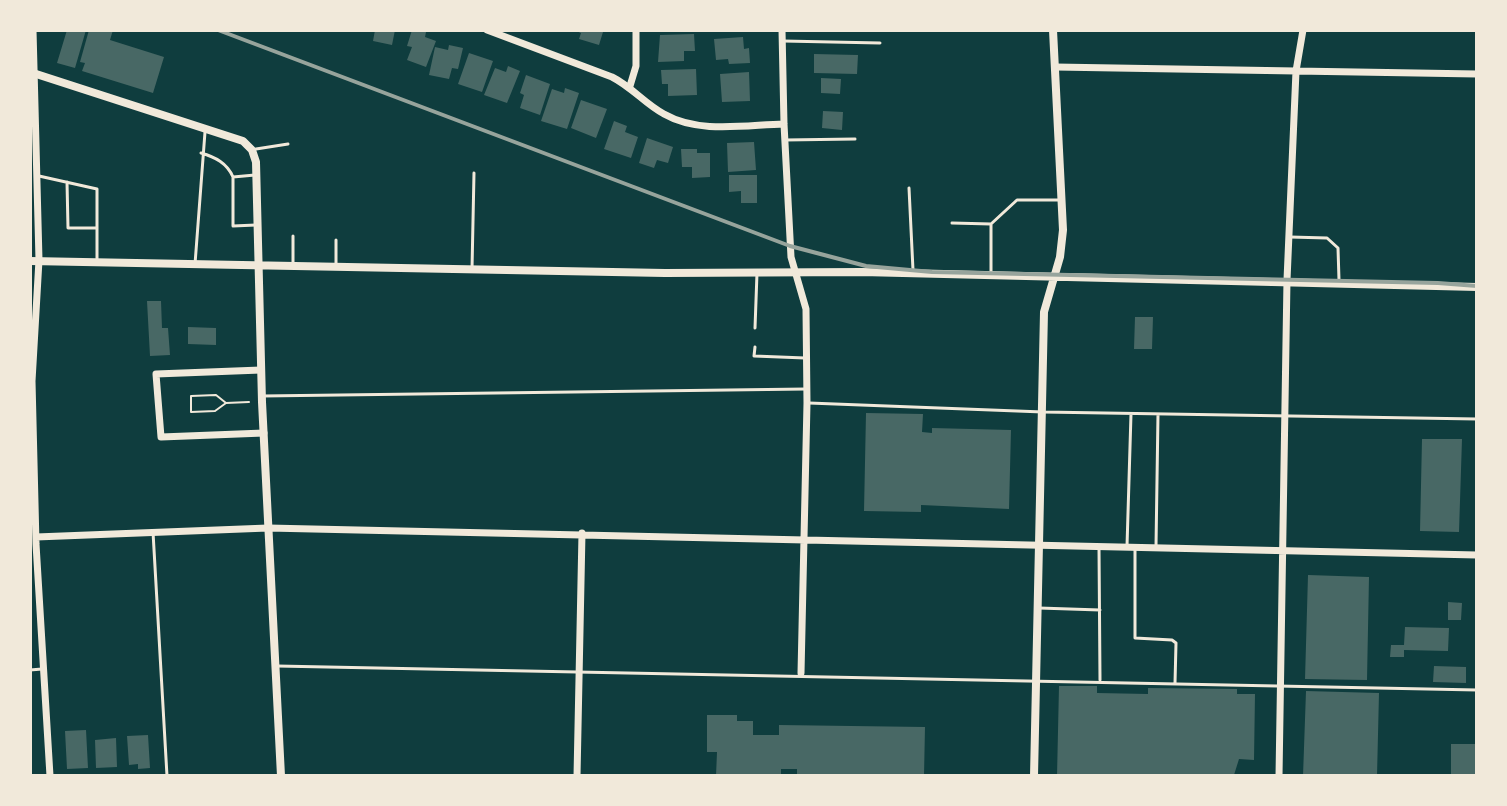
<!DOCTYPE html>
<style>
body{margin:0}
#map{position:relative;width:1507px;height:806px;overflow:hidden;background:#0f3d3e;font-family:"Nunito Sans",sans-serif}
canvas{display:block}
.frame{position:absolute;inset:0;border:32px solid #f1e9da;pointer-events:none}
</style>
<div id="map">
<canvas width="1507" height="806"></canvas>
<div class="frame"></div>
</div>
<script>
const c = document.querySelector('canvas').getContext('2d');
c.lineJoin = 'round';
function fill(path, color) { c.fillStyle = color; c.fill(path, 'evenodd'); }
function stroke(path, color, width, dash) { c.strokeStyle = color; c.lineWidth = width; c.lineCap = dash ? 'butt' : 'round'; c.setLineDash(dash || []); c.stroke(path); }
fill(new Path2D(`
 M67,30H86L75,68L57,63Z
 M89,30H113L110,40L164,57L153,93L82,71L85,63L80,62Z
 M375,30H395L392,45L373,41Z
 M412,30L426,32L425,37L436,41L426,67L407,60L412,47L407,46Z
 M574,30H597L603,32L599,45L579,39L581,33Z
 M694,34L695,51H684V61L658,62L660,35Z
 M743,37L744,49L749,48L750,63L729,64L728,59L716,60L714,39Z
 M449,45L463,48L458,69L452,68L449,79L429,75L435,47L448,50Z
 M469,53L493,61L482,92L458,84Z
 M814,54L858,55L857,74L814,73Z
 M508,66L520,71L507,103L484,95L495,68L506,72Z
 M696,69L697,95L668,96V84H662L661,70Z
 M749,72L750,101L722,102L720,74Z
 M526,75L550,84L540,115L520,108L524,95L520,93Z
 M821,78L841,79L840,94L821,93Z
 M565,88L579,93L567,129L541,121L552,89L564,93Z
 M581,100L607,109L596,138L571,128Z
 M823,111L843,112L842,130L822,128Z
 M614,121L627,126L625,132L638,137L631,158L604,149Z
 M647,138L673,147L668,163L657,160L654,168L639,163Z
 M754,142L756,170L728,172L727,143Z
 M681,149H697V153H710V177L692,178V167H682Z
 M729,175H757V203H741V191L729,192Z
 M147,301H161L162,328H168L170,355L150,356Z
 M1135,317H1153L1152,349H1134Z
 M188,327L216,328V345L188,344Z
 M866,413L923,414L922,432L932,433V428L1011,430L1009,509L921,505V512L864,511Z
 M1422,439H1462L1459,532L1420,531Z
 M1308,575L1369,577L1367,680L1305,679Z
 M1448,602L1462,603L1461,620H1448Z
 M1405,627L1449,628L1448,651L1404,650V657H1390L1391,645H1404Z
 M1434,666L1466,667V683L1433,682Z
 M1059,686H1097V693L1148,694V688L1237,689V694H1255L1254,760L1239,759L1234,775L1230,776H1057Z
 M1306,691L1379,693L1377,776H1303Z
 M707,715H737V721H753V735H779V725L925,727L924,776H797V769H781V776H716L717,752H707Z
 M86,730L88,768L67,769L65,731Z
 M148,735L150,768L138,769V764L129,765L127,736Z
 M116,738L117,767L96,768L95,740Z
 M1451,744H1477V776H1451Z`), '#486865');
stroke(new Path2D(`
 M226,403L215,411L191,412V396L216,395L226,403L249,402`), '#f1e9da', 2);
stroke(new Path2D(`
 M783,41L880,43
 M785,140L855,139
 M256,149L288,144
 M201,153C215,157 227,163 233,177L255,175
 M39,176L97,189V261
 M233,177V226L256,225
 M67,182L68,228H97
 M909,188L913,270
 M952,223L991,224
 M293,236V265
 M1290,237L1327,238L1338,248L1339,280
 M336,240V264
 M195,264L205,132
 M472,269L474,173
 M991,272V224L1017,200H1058
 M755,328L757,273
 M755,347L754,356L805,358
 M262,396L806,389
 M809,403L1043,412L1477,419
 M153,532L167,776
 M1127,546L1131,414
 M1156,546L1158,414
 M1099,548L1100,680
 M1135,549V638L1172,640L1176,643L1175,683
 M1039,608L1100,610
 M277,666C677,671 1077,679 1477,690
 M30,670L42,669`), '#f1e9da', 3);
stroke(new Path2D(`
 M33,30L39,260L32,381L36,544L50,776
 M487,30L612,77C632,87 645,104 664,114C699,134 745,125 784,124
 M782,30L784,124L791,257L806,309L807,403L801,673
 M1055,67L1477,74
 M630,86L636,66V30
 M261,370L156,374L161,437L264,433
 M36,537L268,528L1477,555
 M577,776L582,533
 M1279,776L1287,280L1296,71L1303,30`), '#f1e9da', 7);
stroke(new Path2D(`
 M30,72L243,141L252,150L256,162L262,402L281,776
 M30,261L665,273L862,272L1477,287
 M1034,776L1044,312L1060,257L1063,230L1053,30`), '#f1e9da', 8);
stroke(new Path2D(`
 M218,30L790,246L866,266L932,272L1438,283L1477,286`), '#97a49c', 4);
</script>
